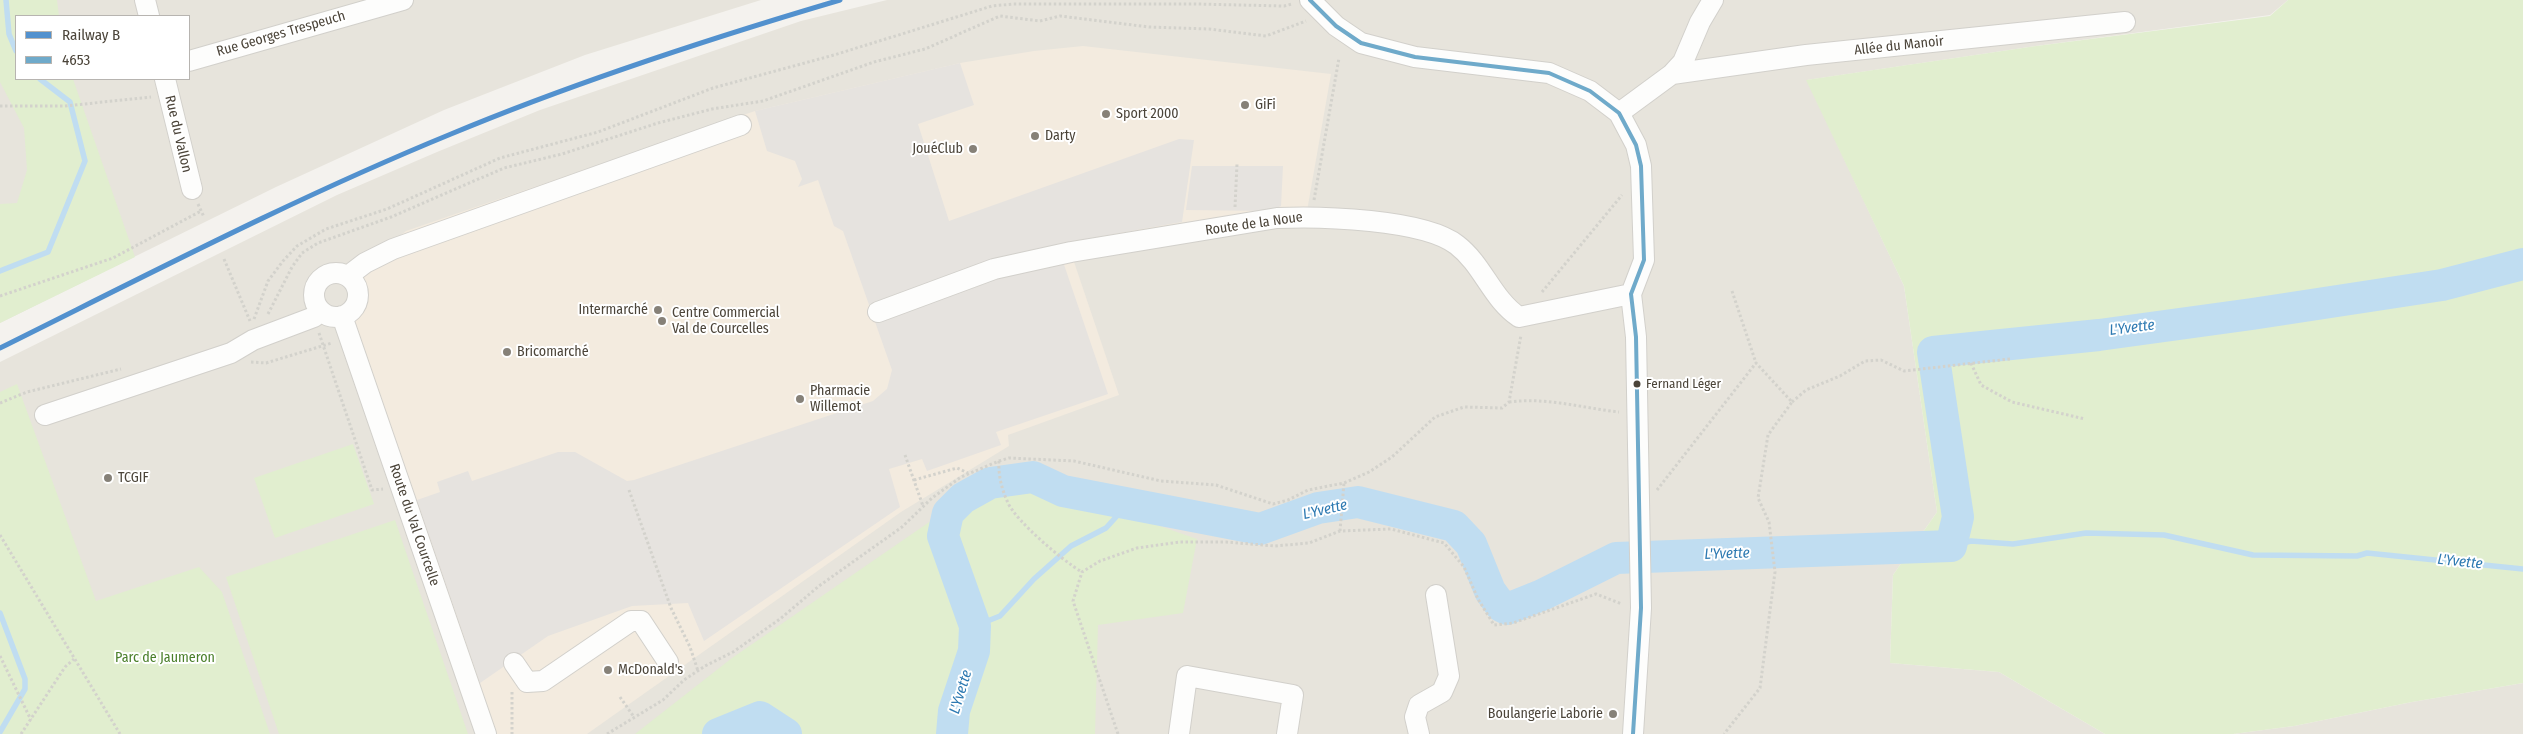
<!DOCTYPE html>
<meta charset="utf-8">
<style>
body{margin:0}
#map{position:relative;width:2523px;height:734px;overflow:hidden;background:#f4f2ee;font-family:"Fira Sans Condensed",sans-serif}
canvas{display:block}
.legend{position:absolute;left:15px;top:15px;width:175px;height:65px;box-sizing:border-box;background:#fff;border:1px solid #b7b4b0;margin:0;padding:6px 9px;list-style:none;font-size:15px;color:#4b4439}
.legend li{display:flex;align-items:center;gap:10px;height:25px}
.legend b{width:25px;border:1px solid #b7b4b0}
</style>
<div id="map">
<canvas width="2523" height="734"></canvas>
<ul class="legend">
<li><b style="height:6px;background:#5291ce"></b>Railway B</li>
<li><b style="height:6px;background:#6faaca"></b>4653</li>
</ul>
</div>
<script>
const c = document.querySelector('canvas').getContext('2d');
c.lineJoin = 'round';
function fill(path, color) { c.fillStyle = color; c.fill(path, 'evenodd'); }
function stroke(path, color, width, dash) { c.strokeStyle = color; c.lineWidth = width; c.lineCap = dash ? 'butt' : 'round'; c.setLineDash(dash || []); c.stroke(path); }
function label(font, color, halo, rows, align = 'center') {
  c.font = font + ' "Fira Sans Condensed",sans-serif'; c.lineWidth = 4; c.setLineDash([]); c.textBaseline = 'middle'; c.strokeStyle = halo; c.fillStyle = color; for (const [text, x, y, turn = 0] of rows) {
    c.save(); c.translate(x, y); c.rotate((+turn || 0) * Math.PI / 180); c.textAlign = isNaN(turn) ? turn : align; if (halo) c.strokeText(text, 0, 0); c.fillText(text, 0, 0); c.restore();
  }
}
fill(new Path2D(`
 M0,0H761L585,55L444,110L276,187L0,323ZM16,16H189V79H16Z
 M887,0H2288L2270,15L2036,46L1807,80L1904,286L1937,512L1893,575L1890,663L1999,672L2105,734H0V362L337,195L437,152L540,110L801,21Z
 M2523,683V734H2233L2294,726L2412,702Z`), '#e7e4dc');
fill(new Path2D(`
 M1083,46L1331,74L1307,211L1071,253L1119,395L1008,435L1009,446L901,512L587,734H485L348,314L357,304L359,291L353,280L348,276L406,231L755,111L960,63L1034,51Z`), '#f3ebdf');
fill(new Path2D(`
 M0,0H57L59,16H16V79H73L135,257L0,323V204L17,203L27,170L24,128L0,82Z
 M2288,0H2523V683L2412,702L2294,726L2233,734H2105L1999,672L1890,663L1893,575L1937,512L1904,286L1806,80L2036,46L2270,16Z
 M17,384L96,601L199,567L222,592L270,734H0V392Z
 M353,444L374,504L275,538L254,478Z
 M1042,485L1197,539L1183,613L1098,625L1095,734H635L732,658L954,505Z
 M395,520L468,734H279L226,577Z`), '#e1eecf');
fill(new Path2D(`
 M960,63L974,105L918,124L949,221L1179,139L1194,140L1182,222L1057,244L1108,394L996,432L1001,445L927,471L922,459L889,469L900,507L704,641L688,603L632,606L548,636L480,683L417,500L440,492L437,482L468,471L472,481L558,452H575L627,481L634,480L873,401L887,389L892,370L843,231L834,226L818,180L798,187L802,179L795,161L767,151L755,111Z
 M1192,166H1283L1281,206L1269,211L1186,210Z`), '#e6e3df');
stroke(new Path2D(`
 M6,0L9,34L16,51
 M0,271L48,252L85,161L70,102L40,79
 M1951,546L1971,541L2013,544L2086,533L2164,535L2253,555L2357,556L2367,553L2523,569
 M0,613L25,679V689L0,732
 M975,626L1000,616L1034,579L1071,546L1106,528L1116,517L1120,503`), '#c0ddf1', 5.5);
stroke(new Path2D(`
 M718,734L760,717L786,734
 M952,734L954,711L974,651L975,626L943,536L948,513L963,498L990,483L1033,477L1063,491L1260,529L1318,508L1358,502L1454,526L1471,544L1490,591L1501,606L1507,609L1542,595L1616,558L1951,546L1958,517L1933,352L2099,335L2252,314L2442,285L2523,264`), '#c0ddf1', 32);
const minor = new Path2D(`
 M145,0L149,16
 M1310,0L1336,26L1361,43L1415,57L1549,73L1590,91L1619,113L1636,145L1641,166L1644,260L1631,294L1636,337L1641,608L1633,734
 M189,61L403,0
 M1672,74L1806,55L2125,22
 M165,79L192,189
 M1619,113L1672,74L1683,62L1700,22L1713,0
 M314 295a22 22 0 1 1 44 0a22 22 0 1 1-44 0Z
 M348,276L365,263L393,249L741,125
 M878,312L994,269L1071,252L1277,218C1319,216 1424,219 1457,245C1483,265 1492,299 1519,317L1631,294
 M342,316L486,734
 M45,415L231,353L253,340L314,317L321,311
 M514,663L527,682L543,681L631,621H641L668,662
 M1179,734L1187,676L1293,695L1287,734
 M1419,734L1415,717L1419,705L1442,692L1449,676L1436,595`);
stroke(minor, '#d2d0cb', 22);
stroke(new Path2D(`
 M0,106H65L151,97
 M1314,200L1339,58
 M198,204L204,217
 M1235,207L1237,164
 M224,259L250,321
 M1732,291L1756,363
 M1542,292L1622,195
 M0,296L113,258L201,211
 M268,314L292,267L302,253L318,243L391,217L504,168L562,154L658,123L712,109L763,101L874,62L925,49L1000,16L1040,21L1060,16L1149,27L1209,29L1266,36L1306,21
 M254,319L268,281L283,261L297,246L326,229L387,209L500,158L598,132L713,88L834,55L992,6L1013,4H1196L1284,6L1292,4
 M319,333L372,490L383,489
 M251,362L266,363L332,343
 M1971,363L1981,385L2012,402L2085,419
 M1509,402C1547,397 1582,408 1619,412
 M1792,402L1806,390L1840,376L1865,361L1881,360L1904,371L2010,359
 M0,403L27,392L121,369
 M905,455L923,506
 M999,461C998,475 1002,490 1008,503C1017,522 1063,561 1082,572
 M914,480L957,468L968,473
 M629,490L671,608L690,647L698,671
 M1657,490L1756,363L1792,402L1768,435L1758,498L1769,522L1775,572L1760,688L1724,734
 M1340,531L1344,483
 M0,535L120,734
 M0,656L31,720
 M512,692V734
 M620,697L634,717
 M21,734L65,667L74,659
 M607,734L663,700L684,680L705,666L733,652L780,619L819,586L902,527L932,498L961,477L999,461L1009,458L1074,461L1161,481L1216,485L1273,504L1288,500L1308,490L1344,483L1369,472L1392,457L1435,417L1464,407L1502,408L1509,402L1521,335
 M1118,734L1073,601L1082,572L1100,561L1137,548L1180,542H1226L1275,546L1309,543L1340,531L1391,529L1444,543L1464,567L1478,599L1494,625L1513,623L1596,594L1622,604`), '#d3d2cc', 3, [2.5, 2.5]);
stroke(minor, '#fdfdfc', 20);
stroke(new Path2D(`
 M1310,0L1336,26L1361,43L1415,57L1549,73L1590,91L1619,113L1636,145L1641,166L1644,260L1631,294L1636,337L1641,608L1633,734`), '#6faaca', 4);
stroke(new Path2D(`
 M0,348C149,274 297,197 451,134C578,81 708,39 840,0`), '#5291ce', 5);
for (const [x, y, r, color] of [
 [1245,105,5,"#868178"],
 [1106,114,5,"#868178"],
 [1035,136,5,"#868178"],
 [973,149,5,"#868178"],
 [658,310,5,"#868178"],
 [662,321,5,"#868178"],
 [507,352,5,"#868178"],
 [1637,384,4.5,"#4b4439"],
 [800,399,5,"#868178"],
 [108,478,5,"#868178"],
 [608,670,5,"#868178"],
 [1613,714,5,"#868178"]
]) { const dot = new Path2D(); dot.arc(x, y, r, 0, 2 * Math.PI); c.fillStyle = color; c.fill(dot); stroke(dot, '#fff', 2); }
label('13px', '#4b4439', '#fff', [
 ["Fernand Léger",1646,384]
], 'left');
label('14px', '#4b4439', '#fff', [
 ["Rue Georges Trespeuch",281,34,-16],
 ["Allée du Manoir",1899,46,-6],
 ["Rue du Vallon",178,134,77],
 ["Route de la Noue",1254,224,-8],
 ["Route du Val Courcelle",414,525,71]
]);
label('14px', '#4b4439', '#fff', [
 ["GiFi",1255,105],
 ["Sport 2000",1116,114],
 ["Darty",1045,136],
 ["JouéClub",963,149,"right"],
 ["Intermarché",648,310,"right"],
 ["Centre Commercial",672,313],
 ["Val de Courcelles",672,329],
 ["Bricomarché",517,352],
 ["Pharmacie",810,391],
 ["Willemot",810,407],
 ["TCGIF",118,478],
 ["McDonald's",618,670],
 ["Boulangerie Laborie",1603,714,"right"]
], 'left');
label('14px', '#4a7f2a', '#fff', [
 ["Parc de Jaumeron",165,658]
]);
label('italic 15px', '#2e7ab2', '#fff', [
 ["L'Yvette",2132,328,-7],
 ["L'Yvette",1325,510,-13],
 ["L'Yvette",1727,554,-2],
 ["L'Yvette",2460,562,6],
 ["L'Yvette",961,692,-73]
]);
</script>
